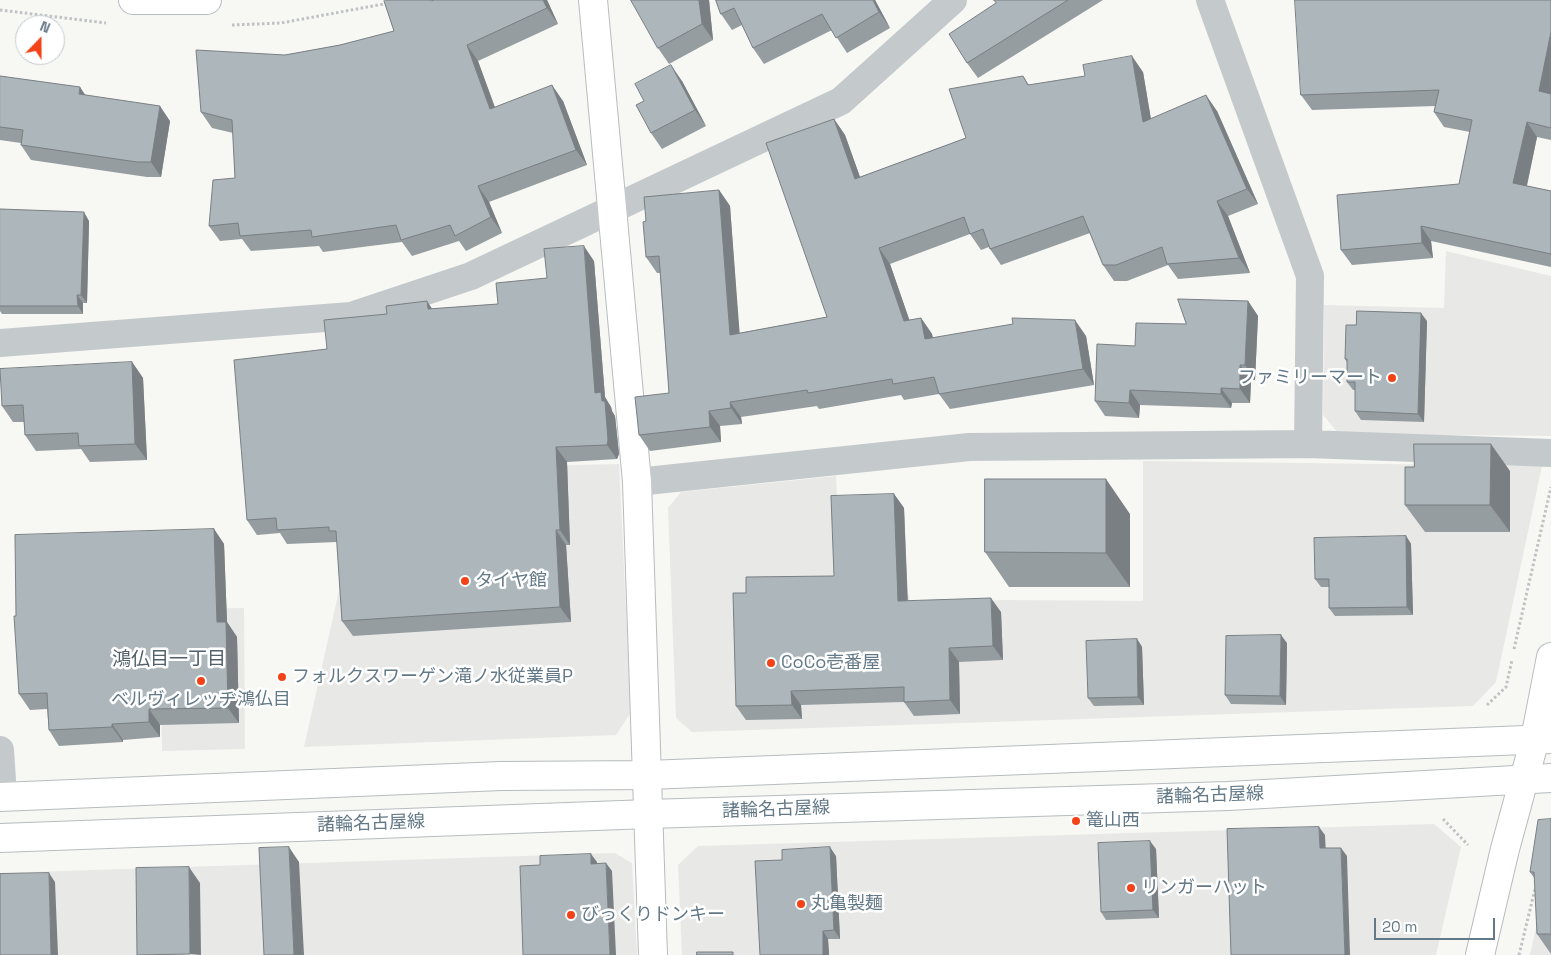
<!DOCTYPE html>
<meta charset="utf-8">
<style>
body{margin:0}
#map{position:relative;width:1551px;height:955px;overflow:hidden;background:#f7f7f3;font-family:"Space Grotesk",sans-serif}
canvas{display:block}
.north{position:absolute;left:15px;top:15px;width:50px;height:50px;box-sizing:border-box;background:#fff;border:1px solid #c1c9cf;border-radius:50%;rotate:22deg;font-size:14px;font-weight:700;line-height:20px;text-align:center;color:#637987}
.north::after{content:'';display:block;margin:auto;width:18px;height:22px;background:#f34218;clip-path:polygon(50% 0,100% 100%,50% 72%,0 100%)}
.scale{position:absolute;left:1374px;top:918px;width:121px;height:22px;box-sizing:border-box;border:2px solid #637987;border-top:0;padding-left:6px;font-size:15px;line-height:18px;white-space:nowrap;color:#637987;-webkit-text-stroke:4px #fff;paint-order:stroke}
</style>
<div id="map">
<canvas width="1551" height="955"></canvas>
<div class="north">N</div>
<div class="scale">20 m</div>
</div>
<script>
const c = document.querySelector('canvas').getContext('2d');
c.lineJoin = 'round';
function fill(path, color) { c.fillStyle = color; c.fill(path, 'evenodd'); }
function stroke(path, color, width, dash) { c.strokeStyle = color; c.lineWidth = width; c.lineCap = dash ? 'butt' : 'round'; c.setLineDash(dash || []); c.stroke(path); }
function label(font, color, halo, rows, align = 'center') {
  c.font = font + ' "Space Grotesk","Noto Sans JP",sans-serif'; c.lineWidth = 5; c.setLineDash([]); c.textBaseline = 'middle'; c.strokeStyle = halo; c.fillStyle = color; for (const [text, x, y, turn = 0] of rows) {
    c.save(); c.translate(x, y); c.rotate((+turn || 0) * Math.PI / 180); c.textAlign = isNaN(turn) ? turn : align; if (halo) c.strokeText(text, 0, 0); c.fillText(text, 0, 0); c.restore();
  }
}
fill(new Path2D(`
 M1446,251L1551,276V436L1339,434L1323,415L1324,305L1444,308Z
 M1143,461L1542,466L1496,682L1473,706L692,732L676,718L668,508L681,492L836,476L842,595H909L910,604L1004,600L1143,601Z
 M619,464L631,712L616,735L304,747L340,586L374,470Z
 M244,608L245,749L162,751L160,609Z
 M1434,824L1461,847L1436,955H682L678,865L698,846Z
 M615,853L632,863L637,955H0V873Z
 M1551,859V955H1530Z`), '#e8e9e7');
const secondary = new Path2D(`
 M133,0H207
 M593,0L637,482L653,955
 M1480,955L1505,849L1535,739L1551,657`);
const primary = new Path2D(`
 M0,797L501,776L648,775L1551,739
 M0,838L649,814L1228,796L1551,778`);
stroke(secondary, '#b6bcc0', 30);
stroke(primary, '#b7bcbf', 30);
stroke(new Path2D(`
 M0,10L106,23
 M232,25L281,23L389,3
 M1514,649L1551,487
 M1487,705L1506,687L1512,660
 M1443,819L1468,845
 M1519,955L1536,885`), '#bfc2c4', 3, [2.5, 2.5]);
stroke(new Path2D(`
 M1210,0L1310,276L1308,444
 M0,343L351,316L471,276L841,101L953,0
 M637,482L969,447L1308,444L1551,453
 M0,750L3,796`), '#c4c9cc', 28);
stroke(secondary, '#fff', 28);
stroke(primary, '#fff', 28);
fill(new Path2D(`
 M547,0L558,24L478,61L495,107L563,101L587,165L489,202L502,233L466,251L459,241L412,256L402,242L323,252L319,246L251,251L242,239L220,241L209,226L235,178L233,133L212,128L201,112L285,55L340,45Z
 M631,0H709L713,40L669,64L658,48Z
 M716,0H875L890,28L847,53L832,30L764,64L753,48L742,25L732,30L721,14Z
 M994,0H1103L978,78L967,63L996,3Z
 M1551,0V140L1537,137L1527,186L1551,191V267L1431,241L1433,258L1352,265L1341,250L1459,184L1470,132L1444,127L1434,112L1435,106L1312,110L1301,95Z
 M1143,72L1151,119L1217,111L1258,204L1228,216L1250,273L1178,279L1168,265L1127,281H1114L1103,265L1090,233L1001,265L990,249L989,247L981,250L970,234L890,264L909,320L921,318L932,334L933,338L1086,336L1094,385L950,409L939,394L904,400L901,395L819,409L817,406L741,417L742,424L720,426L721,442L650,451L639,435L669,393L660,273H657L646,257V221L719,190L730,206L739,333L827,317L834,119L845,135L860,177L966,138L1023,76L1029,85Z
 M0,76L86,95L170,121L161,177H147L31,160L21,145V143L0,140Z
 M682,81L706,126L662,149L651,133L644,101Z
 M0,209L89,221L87,303H83V314H2L0,311Z
 M594,261L605,397L611,407L612,411L615,416L619,454L617,459L567,462L570,545H566L571,622L353,636L342,621L337,543V542L287,544L280,533L257,535L247,520L327,349L387,314L432,309L498,304L547,278Z
 M1248,301L1258,316L1255,380H1251L1250,403H1232L1231,408L1140,405L1139,418L1105,416L1095,401L1135,346L1186,324Z
 M1427,321L1424,422L1361,420L1355,411V390H1353L1347,382V362L1345,359L1356,325Z
 M132,362L143,378L147,460L90,462L81,449L36,451L25,435L24,422H13L2,406Z
 M1414,467L1510,471V532H1425L1405,505Z
 M894,494L904,508L908,601L1001,612L1003,660L959,662L960,714L914,716L904,702L801,705L802,719L746,720L736,706L746,593L834,576Z
 M1130,514V587H1009L985,552Z
 M214,529L224,544L227,622L237,637L239,723L160,725V737L123,740V742L59,746L49,730L47,709L30,710L19,694L16,616Z
 M1406,536L1411,544L1413,615L1335,616L1329,608V587H1321L1315,579Z
 M1137,639L1142,647L1144,705L1094,706L1088,698Z
 M1287,643L1286,705L1231,704L1225,695Z
 M1551,819V954L1537,934L1535,879L1530,872Z
 M1156,849L1159,918L1106,920L1101,912Z
 M836,856L840,939H828L829,955L782,860Z`), '#959da1');
fill(new Path2D(`
 M543,0H547L558,24L547,8Z
 M699,0H709L713,40L702,24Z
 M873,0H875L890,28L879,12Z
 M1551,32V98L1539,91Z
 M467,45L478,61L501,125L490,109Z
 M1132,56L1143,72L1154,138L1143,122Z
 M671,65L682,81L706,126L695,110Z
 M552,85L563,101L587,165L576,150Z
 M80,87L90,102L79,94Z
 M1206,95L1217,111L1258,204L1247,189Z
 M160,106L170,121L161,177L151,162Z
 M834,119L845,135L866,194L855,179Z
 M1527,122L1537,137L1524,198L1513,183Z
 M478,186L489,202L502,233L491,217Z
 M719,190L730,206L741,351L730,335Z
 M1217,201L1228,216L1250,273L1239,258Z
 M84,212L89,221L87,303L81,295Z
 M1421,226L1431,241L1433,258L1422,243Z
 M584,246L594,261L605,397L611,407L612,411L615,416L619,454L617,459L607,445L595,393Z
 M879,248L890,264L915,336L904,321Z
 M77,295L83,303V314L78,306Z
 M427,301L437,316L428,309Z
 M1248,301L1258,316L1255,380L1245,365Z
 M1421,313L1427,321L1424,422L1418,414Z
 M921,318L932,334L936,355L925,339Z
 M1075,320L1086,336L1094,385L1083,369Z
 M132,362L143,378L147,460L135,444Z
 M1240,365L1251,380L1250,403L1240,389Z
 M1221,388L1232,403L1231,408L1221,394Z
 M1130,390L1140,405L1139,418L1129,403Z
 M730,402L741,417L742,424L731,408Z
 M709,411L720,426L721,442L710,427Z
 M1491,444L1510,471V532L1490,505Z
 M556,447L567,462L570,545L560,530Z
 M1106,479L1130,514V587L1106,553Z
 M894,494L904,508L908,615L898,601Z
 M214,529L224,544L227,622L237,637L239,723L228,708L217,622Z
 M556,530L566,545L571,622L560,607Z
 M1406,536L1411,544L1413,615L1407,607Z
 M991,598L1001,612L1003,660L993,646Z
 M1281,635L1287,643L1286,705L1280,696Z
 M1137,639L1142,647L1144,705L1138,697Z
 M949,648L959,662L960,714L950,700Z
 M791,691L801,705L802,719L792,705Z
 M149,709L160,725V737L149,722Z
 M112,724L123,740V742L112,727Z
 M1319,827L1325,835L1326,856L1320,848Z
 M1150,841L1156,849L1159,918L1153,910Z
 M289,847L299,862L304,955H294Z
 M830,847L836,856L840,939L834,930Z
 M1341,848L1347,856L1350,955H1345Z
 M591,854L597,862V872L591,864Z
 M606,863L612,871L616,955H610Z
 M189,867L200,883L201,955L190,954Z
 M49,873L55,882L58,955H51Z
 M823,931L828,939L829,955H823Z`), '#797f83');
const building = new Path2D(`
 M385,0H430L431,1L434,0H543L547,8L467,45L490,109L552,85L576,150L478,186L491,217L455,236L450,225L401,240L396,225L312,237L311,230L240,236L238,223L209,226L213,180L235,178L232,120L201,112L196,50L285,55L340,45L394,31L384,1Z
 M631,0H699L702,24L658,48Z
 M716,0H873L879,12L836,38L822,14L753,48L734,8L721,14Z
 M994,0H1068L967,63L949,34L996,3Z
 M1295,0H1551V32L1539,91L1551,94V128L1527,122L1513,183L1551,191V254L1421,226L1422,243L1341,250L1337,195L1459,184L1472,120L1434,112L1439,90L1301,95Z
 M1132,56L1143,122L1206,95L1247,189L1217,201L1239,258L1167,264L1162,247L1116,265H1103L1083,216L990,249L983,229L970,234L964,217L879,248L904,321L921,318L925,339L1013,324L1012,318L1075,320L1083,369L939,394L934,377L893,384L892,379L808,393L807,390L730,402L731,408L709,411L710,427L639,435L635,397L669,393L659,256L646,257L643,222L646,221L644,197L719,190L730,335L827,317L766,143L834,119L855,179L966,138L949,89L1023,76L1028,85L1085,76L1083,65Z
 M671,65L695,110L651,133L636,105L644,101L635,84Z
 M0,76L80,87L79,94L160,106L151,162H137L21,145L23,130L0,127Z
 M0,209L84,212L81,295H77L78,306H0Z
 M584,246L595,393L601,392L602,401H605L608,440L607,445L556,447L560,530H556L560,607L342,621L336,531H329V527L277,530L276,518L247,520L234,360L327,349L324,320L387,314L386,306L427,301L428,309L498,304L496,283L547,278L544,249Z
 M1178,299L1248,301L1245,365H1240V389L1221,388V394L1130,390L1129,403L1095,401L1097,344L1135,346L1136,323L1186,324Z
 M1357,311L1421,313L1418,414L1355,411V382H1347V359H1345L1346,325H1356Z
 M132,362L135,444L79,446L78,433L25,435L23,405L2,406L0,369Z
 M1414,444H1491L1490,505H1405V467H1414Z
 M985,479H1106V553L985,552Z
 M894,494L898,601L991,598L993,646L949,648L950,700L904,702V687L791,691L792,705L736,706L733,593H746V577L834,576L831,496Z
 M214,529L217,622H226L228,708L149,709V722L112,724V727L49,730L47,693L19,694L14,616H16L15,535Z
 M1406,536L1407,607L1329,608V579H1315L1314,538Z
 M1281,635L1280,696L1225,695L1226,636Z
 M1137,639L1138,697L1088,698L1086,641Z
 M1551,819V934H1537L1534,872H1530L1538,820Z
 M1319,827L1320,848H1341L1345,955H1231L1227,829Z
 M1150,841L1153,910L1101,912L1098,843Z
 M289,847L294,955H264L259,848Z
 M830,847L834,930L823,931V955H760L755,861L782,860V850Z
 M591,854V864L606,863L610,955H523L520,866L540,865V856Z
 M189,867L190,954L137,955L136,868Z
 M49,873L51,955H0V874Z
 M697,952H733V955H697Z`);
fill(building, '#adb6bb');
stroke(building, '#797f83', 1);
for (const [x, y, r, color] of [
 [1392,378,5,"#f34218"],
 [465,581,5,"#f34218"],
 [771,663,5,"#f34218"],
 [282,677,5,"#f34218"],
 [201,681,5,"#f34218"],
 [1076,821,5,"#f34218"],
 [1131,888,5,"#f34218"],
 [801,904,5,"#f34218"],
 [571,915,5,"#f34218"]
]) { const dot = new Path2D(); dot.arc(x, y, r, 0, 2 * Math.PI); c.fillStyle = color; c.fill(dot); stroke(dot, '#fff', 2); }
label('18px', '#637987', '#fff', [
 ["ファミリーマート",1382,378,"right"],
 ["タイヤ館",475,581],
 ["CoCo壱番屋",781,663],
 ["フォルクスワーゲン滝ノ水従業員P",292,677],
 ["ベルヴィレッヂ鴻仏目",201,700,"center"],
 ["篭山西",1086,821],
 ["リンガーハット",1141,888],
 ["丸亀製麺",811,904],
 ["びっくりドンキー",581,915]
], 'left');
label('18px', '#637987', '#fff', [
 ["諸輪名古屋線",1210,796,-2],
 ["諸輪名古屋線",776,810,-2],
 ["諸輪名古屋線",371,824,-2]
]);
label('19px', '#52616c', '#fff', [
 ["鴻仏目一丁目",169,660]
]);
</script>
